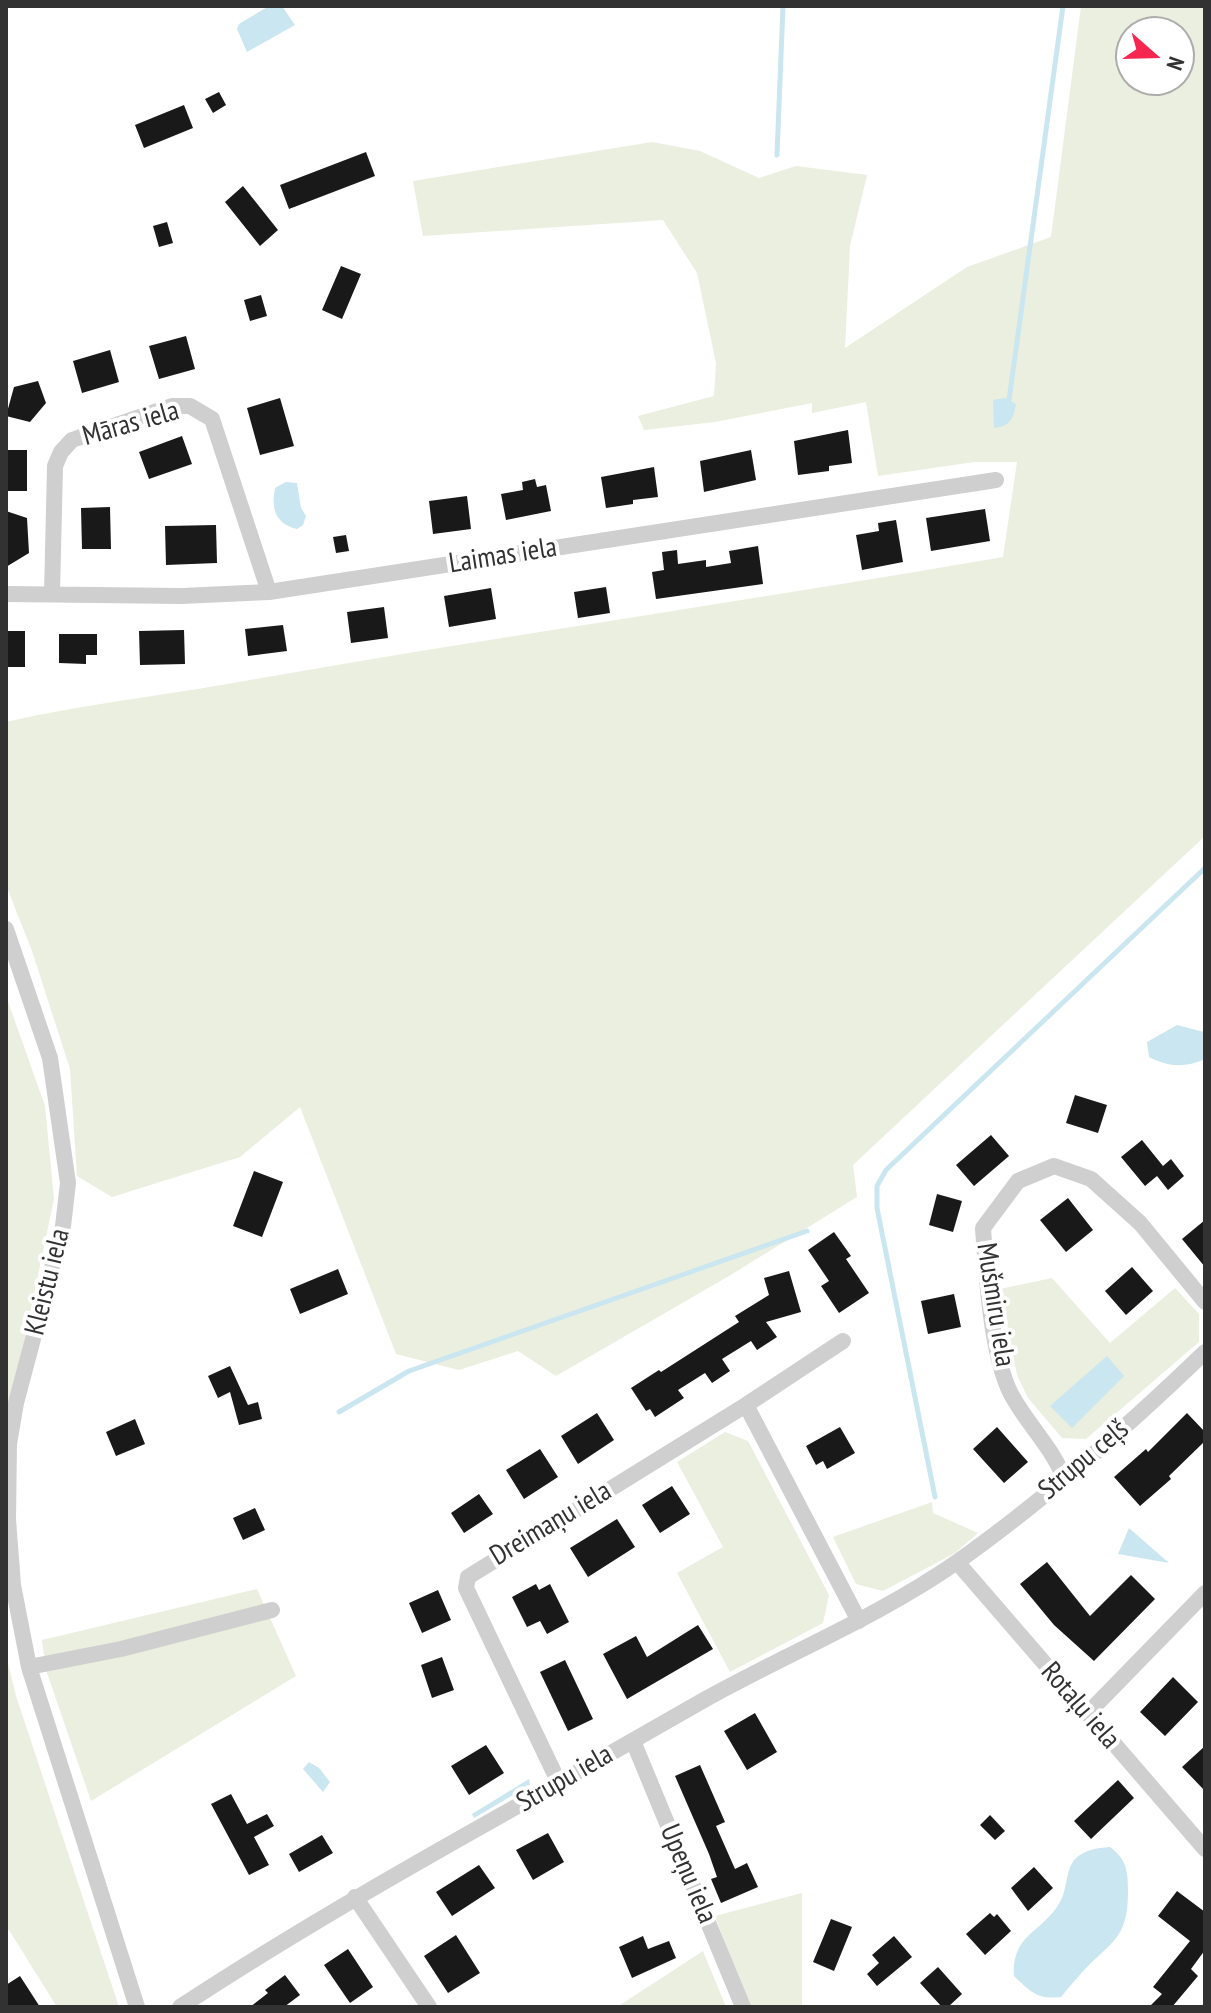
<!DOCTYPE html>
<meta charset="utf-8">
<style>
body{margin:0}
#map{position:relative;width:1211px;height:2013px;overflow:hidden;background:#fff;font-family:"PT Sans Narrow",sans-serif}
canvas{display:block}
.frame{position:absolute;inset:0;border:8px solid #323232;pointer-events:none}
.north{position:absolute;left:1115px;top:16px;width:80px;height:80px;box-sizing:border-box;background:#fff;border:2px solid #adadad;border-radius:50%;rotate:110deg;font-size:22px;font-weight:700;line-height:32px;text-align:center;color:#323232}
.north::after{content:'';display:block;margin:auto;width:28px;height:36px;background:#f52751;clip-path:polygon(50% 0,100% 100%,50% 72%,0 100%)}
</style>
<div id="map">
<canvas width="1211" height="2013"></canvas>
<div class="frame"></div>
<div class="north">N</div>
</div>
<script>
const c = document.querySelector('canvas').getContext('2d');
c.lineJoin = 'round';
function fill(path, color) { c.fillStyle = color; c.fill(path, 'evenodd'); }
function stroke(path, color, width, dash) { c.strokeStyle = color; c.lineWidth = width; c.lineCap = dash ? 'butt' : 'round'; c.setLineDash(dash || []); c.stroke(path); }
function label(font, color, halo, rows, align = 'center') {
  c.font = font + ' "PT Sans Narrow",sans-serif'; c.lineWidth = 8; c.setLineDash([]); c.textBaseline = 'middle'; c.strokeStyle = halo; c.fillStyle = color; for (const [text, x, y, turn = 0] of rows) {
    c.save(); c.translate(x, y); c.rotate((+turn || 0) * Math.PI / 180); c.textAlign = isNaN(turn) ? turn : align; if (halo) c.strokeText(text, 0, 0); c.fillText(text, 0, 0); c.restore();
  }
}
fill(new Path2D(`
 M1081,6H1205V836L853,1165L857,1197L729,1276L556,1376L518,1351L459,1370L396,1354L300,1107L240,1157L112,1197L77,1176L70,1069L32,951L6,885V722C79,705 153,697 227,684C485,638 744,602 1003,557L1017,462H974L878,476L866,402L812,413V403L715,422L644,430L638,416L714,396L716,363L697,273L663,220L423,236L413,181L652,142L700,151L759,178L796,166L867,175L850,246L845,348L967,267L1051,237ZM1131,32H1179V80H1131Z
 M6,996L45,1106L54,1199L6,1428Z
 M1052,1278L1110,1343L1175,1288L1199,1314V1342L1086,1439L1062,1438L1028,1398L1017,1375L1000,1289Z
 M725,1432L748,1441L829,1595L823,1623L730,1672L677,1573L723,1547L677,1462Z
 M932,1502L933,1513L978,1533L955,1553L883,1591L856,1584L833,1537Z
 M257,1589L296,1676L91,1801L46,1670L42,1640Z
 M6,1655L16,1696L119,2007H57L9,1930L6,1932Z
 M802,1893V2007H749L715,1916Z
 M703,1951L726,2007H617Z`), '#eaefdf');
fill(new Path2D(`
 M269,6H282L295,25L247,52L237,29L239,24Z
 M1005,398L1016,404C1013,420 1010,426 994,428L993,400Z
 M286,482L297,483L301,508L306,516L303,525L297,529C275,524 271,508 275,488Z
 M1177,1025L1204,1032L1205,1059C1185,1068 1168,1067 1149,1057L1147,1042Z
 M1107,1356L1124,1376L1072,1428L1050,1406Z
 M1129,1528L1169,1563L1118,1554Z
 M309,1762L319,1768L330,1782L323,1792L303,1769Z
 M529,1779L530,1785L474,1818L472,1814Z
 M1110,1847C1126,1859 1128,1870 1128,1890C1128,1932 1118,1938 1090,1964C1080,1974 1070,1986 1061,1997C1037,2000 1030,1991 1014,1976C1012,1932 1044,1933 1061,1900C1067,1889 1066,1869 1075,1859C1084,1850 1097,1848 1110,1847Z`), '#cae6f0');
stroke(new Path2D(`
 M777,155L783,6
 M1009,400L1063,6
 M339,1412L409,1371L807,1231
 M935,1497L877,1208V1186L886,1170L1205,868`), '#cae6f0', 5);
fill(new Path2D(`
 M219,92L226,105L213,113L205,99Z
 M184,105L193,128L144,148L135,125Z
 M366,152L375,176L289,209L280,185Z
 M243,186L278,230L260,246L225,202Z
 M167,222L173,243L159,247L153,226Z
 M341,266L361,274L342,319L322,310Z
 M261,295L267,316L250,321L244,300Z
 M186,336L195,369L159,379L149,346Z
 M110,350L119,382L82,393L73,361Z
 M38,381L46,403L30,422L6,416L14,387Z
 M280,398L294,446L260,455L247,408Z
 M848,430L852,463L829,466V471L798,475L794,441Z
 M182,436L192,464L149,479L139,452Z
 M6,450H27V491H6Z
 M751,450L756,480L704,492L700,461Z
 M654,467L658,497L633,500V504L606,508L601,477Z
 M535,479L537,487L546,485L551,511L506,520L501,494L523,490L522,482Z
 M467,496L471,529L433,534L429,501Z
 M110,507L111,549H82L81,508Z
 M985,509L990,541L931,551L926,518Z
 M6,511L27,518L29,553L6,567Z
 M896,520L903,562L862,570L856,535L879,531L878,523Z
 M216,525L217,563L166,565L165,526Z
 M346,535L349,551L336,553L333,537Z
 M758,546L763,584L656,599L652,572L664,570L662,552L677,550L678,564L706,560V567L731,563L729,551Z
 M606,587L610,613L578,618L574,592Z
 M491,588L496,619L449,627L444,596Z
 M384,607L388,638L351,643L347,612Z
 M283,625L287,651L248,656L245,629Z
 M184,630L185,664L140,665L139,631Z
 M6,631H25V667H6Z
 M59,634H97V655H86V664L59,663Z
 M1075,1095L1107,1105L1098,1133L1066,1123Z
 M991,1135L1009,1156L974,1186L956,1165Z
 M1142,1140L1163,1166L1171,1159L1184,1176L1168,1190L1157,1176L1145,1186L1121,1157Z
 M254,1171L283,1182L262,1237L233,1226Z
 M937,1194L962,1201L953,1232L929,1225Z
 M1068,1198L1093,1230L1066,1252L1040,1220Z
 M1205,1220V1267L1182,1239Z
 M834,1232L851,1256L846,1259L869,1293L839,1313L821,1286L829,1281L808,1250Z
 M1132,1267L1153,1291L1126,1315L1105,1291Z
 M338,1269L348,1294L300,1314L290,1289Z
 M789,1271L801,1312L766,1322L777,1337L757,1350L751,1341L722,1359L730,1371L712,1383L705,1373L678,1390L684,1398L655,1417L650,1409L646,1411L631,1388L659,1370L661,1372L739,1322L735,1316L769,1295L764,1278Z
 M954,1294L961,1327L928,1334L921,1301Z
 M230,1366L248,1405L258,1402L262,1419L239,1425L230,1392L218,1398L208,1376Z
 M597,1413L614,1440L578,1464L561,1436Z
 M1187,1413L1205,1432V1441L1169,1476L1171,1479L1140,1506L1114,1477L1146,1449L1148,1452Z
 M135,1419L145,1444L116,1456L106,1432Z
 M840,1427L855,1453L827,1469L823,1461L816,1465L806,1446Z
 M997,1427L1028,1462L1004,1483L973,1449Z
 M540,1449L558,1477L524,1499L506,1470Z
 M672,1486L690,1514L660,1533L642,1505Z
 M479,1494L493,1514L464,1533L451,1513Z
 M255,1508L265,1530L243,1540L233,1518Z
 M617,1519L635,1547L588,1577L570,1548Z
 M1047,1562L1090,1616L1131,1575L1155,1599L1094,1661L1054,1625L1020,1584Z
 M536,1584L539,1590L550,1584L569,1622L547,1634L540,1621L527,1627L512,1597Z
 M438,1590L451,1620L422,1633L409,1603Z
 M698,1625L713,1649L627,1699L603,1654L636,1636L647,1657Z
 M442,1657L454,1690L432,1698L421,1665Z
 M565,1660L593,1719L568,1731L540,1672Z
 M1173,1677L1198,1702L1165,1736L1140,1712Z
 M755,1713L777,1752L747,1770L724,1731Z
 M486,1745L504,1773L469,1795L451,1766Z
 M1205,1746V1791L1182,1767Z
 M700,1765L725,1822L716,1826L735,1869L747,1863L758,1887L721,1903L711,1879L717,1877L709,1854L675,1776Z
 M1118,1780L1134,1798L1091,1839L1074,1821Z
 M231,1794L247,1824L267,1814L274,1826L254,1837L269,1865L249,1875L211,1804Z
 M990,1815L1005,1831L995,1840L980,1825Z
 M548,1833L564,1862L533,1880L516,1850Z
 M322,1835L333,1853L299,1872L289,1854Z
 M479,1865L495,1888L452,1916L436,1892Z
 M1034,1867L1053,1888L1028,1911L1011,1888Z
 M1177,1891L1205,1912V1950L1191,1969L1198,1976L1172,2007H1149L1162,1994L1153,1987L1190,1941L1158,1916Z
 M990,1913L994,1917L997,1914L1011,1931L985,1955L966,1934Z
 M831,1919L852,1927L834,1971L813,1962Z
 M456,1935L480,1973L448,1993L424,1956Z
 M643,1936L648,1949L669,1941L676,1958L632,1978L619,1947Z
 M894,1936L912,1957L877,1986L867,1974L879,1963L872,1955Z
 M348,1949L373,1987L350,2003L324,1965Z
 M938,1967L962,1994L948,2007H942L920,1983Z
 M285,1975L300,1995L284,2007H250L268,1993L265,1990Z
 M20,1976L40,2007H6V1985Z`), '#191919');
stroke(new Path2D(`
 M6,594L182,596L269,592L996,480
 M52,594L55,466L61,452L72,440L172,406H190L212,419L269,592
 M6,929L50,1058L68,1183L63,1226L16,1403L9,1444L8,1519L13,1585L29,1667L137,2007
 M746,1405L859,1621
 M1064,1478C1052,1447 1027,1424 1011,1394C991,1355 986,1273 983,1228L1018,1181L1054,1166L1091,1179L1140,1223L1205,1302
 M957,1562L1205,1849
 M29,1667L121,1649L272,1610
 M1087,1714L1205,1593
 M633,1741L743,2007
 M559,1783L466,1588L468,1577L746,1405L843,1341
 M355,1897L429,2007
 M180,2007C302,1927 428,1856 555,1785C605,1757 654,1728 704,1700C788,1653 878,1617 957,1562C1045,1500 1127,1427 1205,1352`), '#cfcfcf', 16);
label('28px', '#323232', '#fff', [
 ["Māras iela",131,424,-16],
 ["Laimas iela",503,556,-9],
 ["Kleistu iela",48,1282,-76],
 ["Mušmiru iela",995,1305,81],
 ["Strupu ceļš",1084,1460,-40],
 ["Dreimaņu iela",551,1524,-31],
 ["Rotaļu iela",1080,1706,49],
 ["Strupu iela",565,1779,-30],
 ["Upeņu iela",688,1874,67]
]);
</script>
